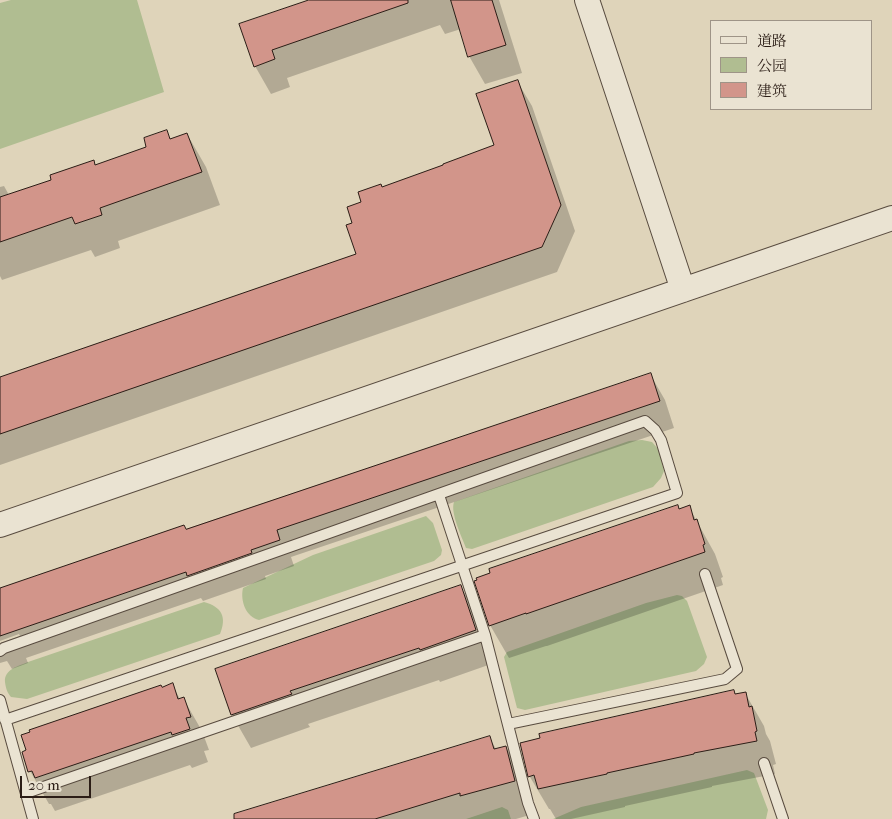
<!DOCTYPE html>
<meta charset="utf-8">
<style>
body{margin:0}
#map{position:relative;width:892px;height:819px;overflow:hidden;background:#dfd4ba;font-family:"IM FELL French Canon","Noto Serif SC",serif}
canvas{display:block}
.legend{position:absolute;left:710px;top:20px;width:162px;height:90px;box-sizing:border-box;background:#eae3d2;border:1px solid #9e9487;margin:0;padding:6px 9px;list-style:none;font-size:15px;color:#2b1d16}
.legend li{display:flex;align-items:center;gap:10px;height:25px}
.legend b{width:25px;border:1px solid #9e9487}
.scale{position:absolute;left:20px;top:776px;width:71px;height:22px;box-sizing:border-box;border:2px solid #2b1d16;border-top:0;padding-left:6px;font-size:15px;line-height:18px;white-space:nowrap;color:#2b1d16;-webkit-text-stroke:4px #eae3d2;paint-order:stroke}
</style>
<div id="map">
<canvas width="892" height="819"></canvas>
<ul class="legend">
<li><b style="height:6px;background:#eae3d2"></b>道路</li>
<li><b style="height:14px;background:#b0bd91"></b>公园</li>
<li><b style="height:14px;background:#d2958a"></b>建筑</li>
</ul>
<div class="scale">20 m</div>
</div>
<script>
const c = document.querySelector('canvas').getContext('2d');
c.lineJoin = 'round';
function fill(path, color) { c.fillStyle = color; c.fill(path, 'evenodd'); }
function stroke(path, color, width, dash) { c.strokeStyle = color; c.lineWidth = width; c.lineCap = dash ? 'butt' : 'round'; c.setLineDash(dash || []); c.stroke(path); }
fill(new Path2D(`
 M11,0H137L164,92L0,149V3Z
 M642,440L652,442L659,450L664,471L661,478L653,487L472,549L466,548C462,537 450,513 454,502L629,441Z
 M426,516L433,523L442,550L441,555L434,561L259,620C246,617 240,601 243,588L313,555Z
 M677,595L682,596L687,601L707,657L704,664L696,671L525,710L517,708L504,657L507,652L646,603Z
 M204,602C222,607 227,617 220,634L27,699L11,697C7,692 6,689 5,682C4,669 19,666 28,662Z
 M747,770L754,773L768,810L766,819H553L581,807Z
 M502,807L508,810L511,819H466Z`), '#b0bd91');
fill(new Path2D(`
 M313,0H499L522,73L485,84L469,56L461,29L445,34L440,25L287,78L290,87L271,94L255,66Z
 M517,81L532,106L575,231L557,272L0,465V378L358,255L354,224L363,203L382,188L495,146Z
 M166,132L171,140L187,134L206,167L220,205L118,241L120,248L95,257L91,250L2,280L0,276V187L4,186L9,195L53,180L93,162L96,166L148,147Z
 M650,374L665,400L674,428L291,557L294,566L265,576L266,579L203,601L201,598L26,658L28,663L12,669L7,661L0,663V643L20,636L19,634L0,641V589L186,530Z
 M689,507L715,554L723,577L721,578L723,585L547,646H546L509,658L490,625L679,510Z
 M461,587L480,619L494,663L440,682L439,680L308,724L310,727L251,748L232,715L216,670Z
 M172,685L180,699L183,698L202,731L209,750L204,751L208,762L192,768L190,765L55,811L51,804H49L30,771L162,688Z
 M745,693L764,726L766,734L770,741L776,764L773,765L775,774L712,786V787L625,806V807L571,819H556L550,809H549L530,777L521,744Z
 M489,737L496,749L506,747L525,780L533,814L516,819H259Z`), '#0003');
const building = new Path2D(`
 M309,0H408V3L272,50L275,59L254,67L239,24Z
 M451,0H492L506,45L468,57Z
 M518,80L561,205L542,247L0,434V377L356,254L346,225L352,223L347,207L361,202L358,192L381,184L382,187L443,165V164L494,145L476,94Z
 M167,130L170,139L187,133L202,172L100,208L102,215L75,224L72,217L0,242V197L51,180L50,175L94,160L95,165L146,147L144,138Z
 M651,373L660,401L277,530L280,540L251,550L252,553L187,576L186,572L0,636V588L184,525L186,529Z
 M678,505L679,509L690,505L694,520L697,519L705,544L703,545L705,552L526,614V613L489,626L474,581L477,580L476,578L490,573L489,569Z
 M461,585L476,630L420,650L419,648L290,691L292,694L231,715L215,669Z
 M173,683L178,699L184,697L191,717L186,718L190,729L172,735L171,732L35,778L32,771L28,772L22,752L26,750L21,735L30,732L29,730L161,685L162,687Z
 M734,690L735,694L746,692L749,707L752,706L757,731L755,732L757,741L694,753V754L607,773V774L538,789L534,775L528,777L520,743L540,738L539,734Z
 M490,736L494,749L506,746L515,781L460,796V793L375,819H234V814Z`);
fill(building, '#d2958a');
stroke(building, '#2b1d16', 1);
const service = new Path2D(`
 M439,495L485,635L528,803L534,819
 M0,651L4,648L645,421L655,430L661,440L677,493L5,720
 M0,700L33,819
 M508,724L725,679L737,669L705,574
 M764,763L783,819
 M26,793L485,635`);
const tertiary = new Path2D(`
 M587,0L683,290
 M0,525L892,218`);
stroke(service, '#584b3f', 12);
stroke(tertiary, '#584b3f', 26);
stroke(service, '#eae3d2', 10);
stroke(tertiary, '#eae3d2', 24);
</script>
